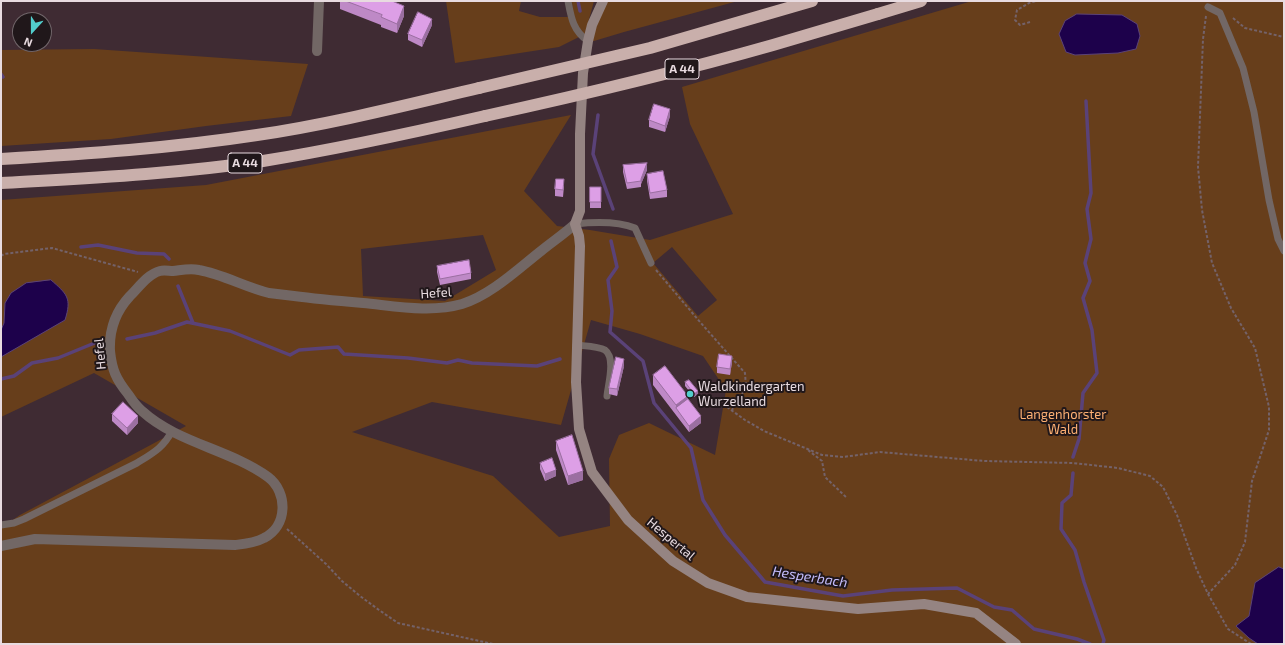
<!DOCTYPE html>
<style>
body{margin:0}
#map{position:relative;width:1285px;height:645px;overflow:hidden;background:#3f2b33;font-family:"Exo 2",sans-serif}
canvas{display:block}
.frame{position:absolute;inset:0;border:2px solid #e8dbe0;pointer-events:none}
.north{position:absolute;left:12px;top:12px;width:40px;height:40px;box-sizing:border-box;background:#20171a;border:1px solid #706569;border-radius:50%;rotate:201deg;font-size:11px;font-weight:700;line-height:16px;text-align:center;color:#e8dbe0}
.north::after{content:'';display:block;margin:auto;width:14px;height:18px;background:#52cdcc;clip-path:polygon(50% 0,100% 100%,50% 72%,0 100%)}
</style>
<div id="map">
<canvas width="1285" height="645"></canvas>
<div class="frame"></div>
<div class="north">N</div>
</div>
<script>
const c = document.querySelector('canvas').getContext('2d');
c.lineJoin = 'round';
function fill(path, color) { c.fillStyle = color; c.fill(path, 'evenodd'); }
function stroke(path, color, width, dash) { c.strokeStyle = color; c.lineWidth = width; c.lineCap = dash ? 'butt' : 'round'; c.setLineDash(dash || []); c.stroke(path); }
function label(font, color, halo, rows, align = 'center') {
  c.font = font + ' "Exo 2",sans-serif'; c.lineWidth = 4; c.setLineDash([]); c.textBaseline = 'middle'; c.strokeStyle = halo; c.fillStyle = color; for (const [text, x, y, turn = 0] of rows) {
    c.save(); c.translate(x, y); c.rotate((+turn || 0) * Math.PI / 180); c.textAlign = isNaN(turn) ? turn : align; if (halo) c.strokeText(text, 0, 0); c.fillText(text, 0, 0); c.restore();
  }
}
fill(new Path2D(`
 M446,1H521L519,11L540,17H573L572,1H594L585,34L559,47L455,63Z
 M603,1H738L624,32L594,41H588Z
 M972,1H1284V569L1279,567L1255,583L1249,616V638L1258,644H1V528L20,515L186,426L94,373L1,417V200L206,185L571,115L524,191L557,226L590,230L650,240L733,214L690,124L682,87ZM483,235L496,270L445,301L363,296L361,249ZM672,247L717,300L698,316L653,263ZM591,320L640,334L703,356L726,390L715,455L649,423L619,435L609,459L610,526L559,537L493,476L352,432L432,402L561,425Z
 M94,49L308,64L291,116L206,126L111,139L1,146V50Z`), '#673e1b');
const water = new Path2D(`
 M1077,14L1122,15L1137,24L1140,36L1136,49L1118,53L1075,55L1066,52L1059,34L1065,21Z
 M51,280C67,294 72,298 65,320L1,357V330L4,323L5,303L11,293L26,283Z
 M1279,567L1284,569V644H1258L1249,638L1236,626L1249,616L1255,583Z`);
fill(water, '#1d014b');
stroke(water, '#5a4278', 1);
stroke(new Path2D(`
 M578,1L580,11
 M1,74L3,77
 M598,115L593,154L613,209
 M611,241L617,267L608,280L612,311L610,332L643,361L654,403L691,448L703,500L725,535L765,582L843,596L892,590L957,588L994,607L1012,610L1034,629L1077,639L1090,644
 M81,247L98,245L137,253L164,254L169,259
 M178,286L193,323
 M127,339L155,333L187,322L230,331L290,355L299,350L338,347L344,354L408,358L447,363L458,360L472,363L537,366L560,359
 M1,379L14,376L32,363L58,358L97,342
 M1073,457L1079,439L1083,393L1097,373L1092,330L1083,298L1090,281L1085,263L1091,239L1087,209L1091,193L1086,101
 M1073,473L1071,495L1062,503L1061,529L1075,550L1084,582L1104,640L1103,644`), '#5a4278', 3.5);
stroke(new Path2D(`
 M1206,16L1203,39L1198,167L1202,210L1212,263L1231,308L1255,348L1269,407V430L1252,481L1245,542L1235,565L1208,594
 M1233,18L1245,28L1284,37
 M1030,22L1020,25L1015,20L1017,10L1029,3L1036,1
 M1,256L4,254L52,248L138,272
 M656,270L700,322L745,373L746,387L732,410
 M727,407L745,420L764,431L822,455L843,457L880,452L984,461L1073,463L1118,468L1150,476L1163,487L1177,515L1196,568L1208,594L1228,629L1251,644
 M808,450L822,461L825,477L847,498
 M287,529L326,564L342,581L360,596L379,610L398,623L493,644`), '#746269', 2, [3, 2]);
stroke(new Path2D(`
 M568,1C571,17 573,31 588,41
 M1208,7L1220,13L1243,68L1254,112L1269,200L1278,239L1284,251
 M575,224C594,222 617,221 635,228L651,263
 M576,345C584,346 598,346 605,350C616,358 608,385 607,396
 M1,525L14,523L24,519L137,463C153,453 163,448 172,431`), '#726765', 7);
stroke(new Path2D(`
 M317,51L319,1`), '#726765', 10);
stroke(new Path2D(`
 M1,546L35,539L235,545C244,544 255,543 264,538C288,526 288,492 268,477C229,449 177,443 142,411C136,406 132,400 128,394C116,379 112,370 110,351C109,330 116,311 130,296C139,287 148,274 160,271C164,270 169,271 173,271C182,270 190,268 199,270C222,274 245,287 269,293C277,294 286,295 294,296C317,299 340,301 363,303C395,306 431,313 462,304C491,295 518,269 541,251C552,242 564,234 575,224`), '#726765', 10);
stroke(new Path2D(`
 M603,1L592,25L588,41L583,73L580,134V211L575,224L579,236L580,246L576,382L579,429L592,472L628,520L673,561L708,583L747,597L858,609L924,604L976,613L1016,644`), '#958482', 10);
stroke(new Path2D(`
 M878,14L921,1
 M1,159C86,154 172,148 257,135C332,124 406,105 479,88
 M1,183C88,178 176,174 263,161C338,149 411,133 485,116`), '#c9afab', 12);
stroke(new Path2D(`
 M479,88L650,48L812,1
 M485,116C581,95 678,72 773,45C808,35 843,24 878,14`), '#c9afab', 12);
fill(new Path2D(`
 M340,1H392L404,16L397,33L381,27V25L340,9Z
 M432,25L422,47L408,40V34Z
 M670,116L665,132L649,127V120Z
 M623,165L647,170L641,184V187L627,189L623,172Z
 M647,174L667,190V197L650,199L647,181Z
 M564,186L563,197L555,196V189Z
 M590,187H601V208H590Z
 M437,266L471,273V279L440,285L437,272Z
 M732,362L730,375L717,373V367Z
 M624,366L617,396L609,394V388Z
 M653,375L688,399L701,423L689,432L653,385Z
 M685,382L698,394L694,397L685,386Z
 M112,414L138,423L127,435L112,421Z
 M556,441L583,480L568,485L556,450Z
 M540,463L556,476L545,481L540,469Z`), '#be89c6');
fill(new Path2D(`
 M404,6V16L397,33V24Z
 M432,19V25L422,47V40Z
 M670,109V116L665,132V126Z
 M647,163V170L641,184V179Z
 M732,356V362L730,375V369Z
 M624,359V366L617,396V389Z
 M698,391V394L694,397V394Z
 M688,396V406L676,408V405Z
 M138,416V423L127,435V428Z
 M701,416V423L689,432V426Z
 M556,470V476L545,481V474Z
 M583,471V480L568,485V476Z`), '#9b6fa1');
const building = new Path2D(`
 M346,1H392L404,6L397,24L381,17L382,15Z
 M418,12L432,19L422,40L408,34Z
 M654,104L670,109L665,126L649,120Z
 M647,163L641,179V181L627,183L623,165Z
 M663,171L667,190L650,193L647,174Z
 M556,179H564L563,190L555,189Z
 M590,187H601V202H590Z
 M469,260L471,273L440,279L437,266Z
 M719,354L732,356L730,369L717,367Z
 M616,357L624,359L617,389L609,388Z
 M665,366L688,396L676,405L653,375Z
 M689,380L698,391L694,394L685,382Z
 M688,399L701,416L689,426L676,408Z
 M123,402L138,416L127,428L112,414Z
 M572,435L583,471L568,476L556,441Z
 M552,458L556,470L545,474L540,463Z`);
fill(building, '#dd9fe6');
stroke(building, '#9b6fa1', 1);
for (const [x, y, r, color] of [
 [690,394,4,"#52cdcc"]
]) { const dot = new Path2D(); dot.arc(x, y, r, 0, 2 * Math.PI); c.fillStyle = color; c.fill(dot); stroke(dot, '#20171a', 1.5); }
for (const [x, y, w] of [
 [682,69,34],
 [245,163,34]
]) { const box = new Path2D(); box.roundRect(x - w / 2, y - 10, w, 20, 3); c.fillStyle = '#20171a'; c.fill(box); stroke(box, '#e8dbe0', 1); }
label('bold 12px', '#e8dbe0', null, [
 ["A 44",682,69],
 ["A 44",245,163]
]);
label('13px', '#e8dbe0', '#20171a', [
 ["Hefel",436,293,-4],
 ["Hefel",100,354,-95],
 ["Hespertal",671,539,40]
]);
label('13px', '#e8dbe0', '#20171a', [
 ["Waldkindergarten",698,387],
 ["Wurzelland",698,402]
], 'left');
label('13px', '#ffb174', '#20171a', [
 ["Langenhorster",1063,415],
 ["Wald",1063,430]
]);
label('italic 14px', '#c4bcfc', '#20171a', [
 ["Hesperbach",810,577,9]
]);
</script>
